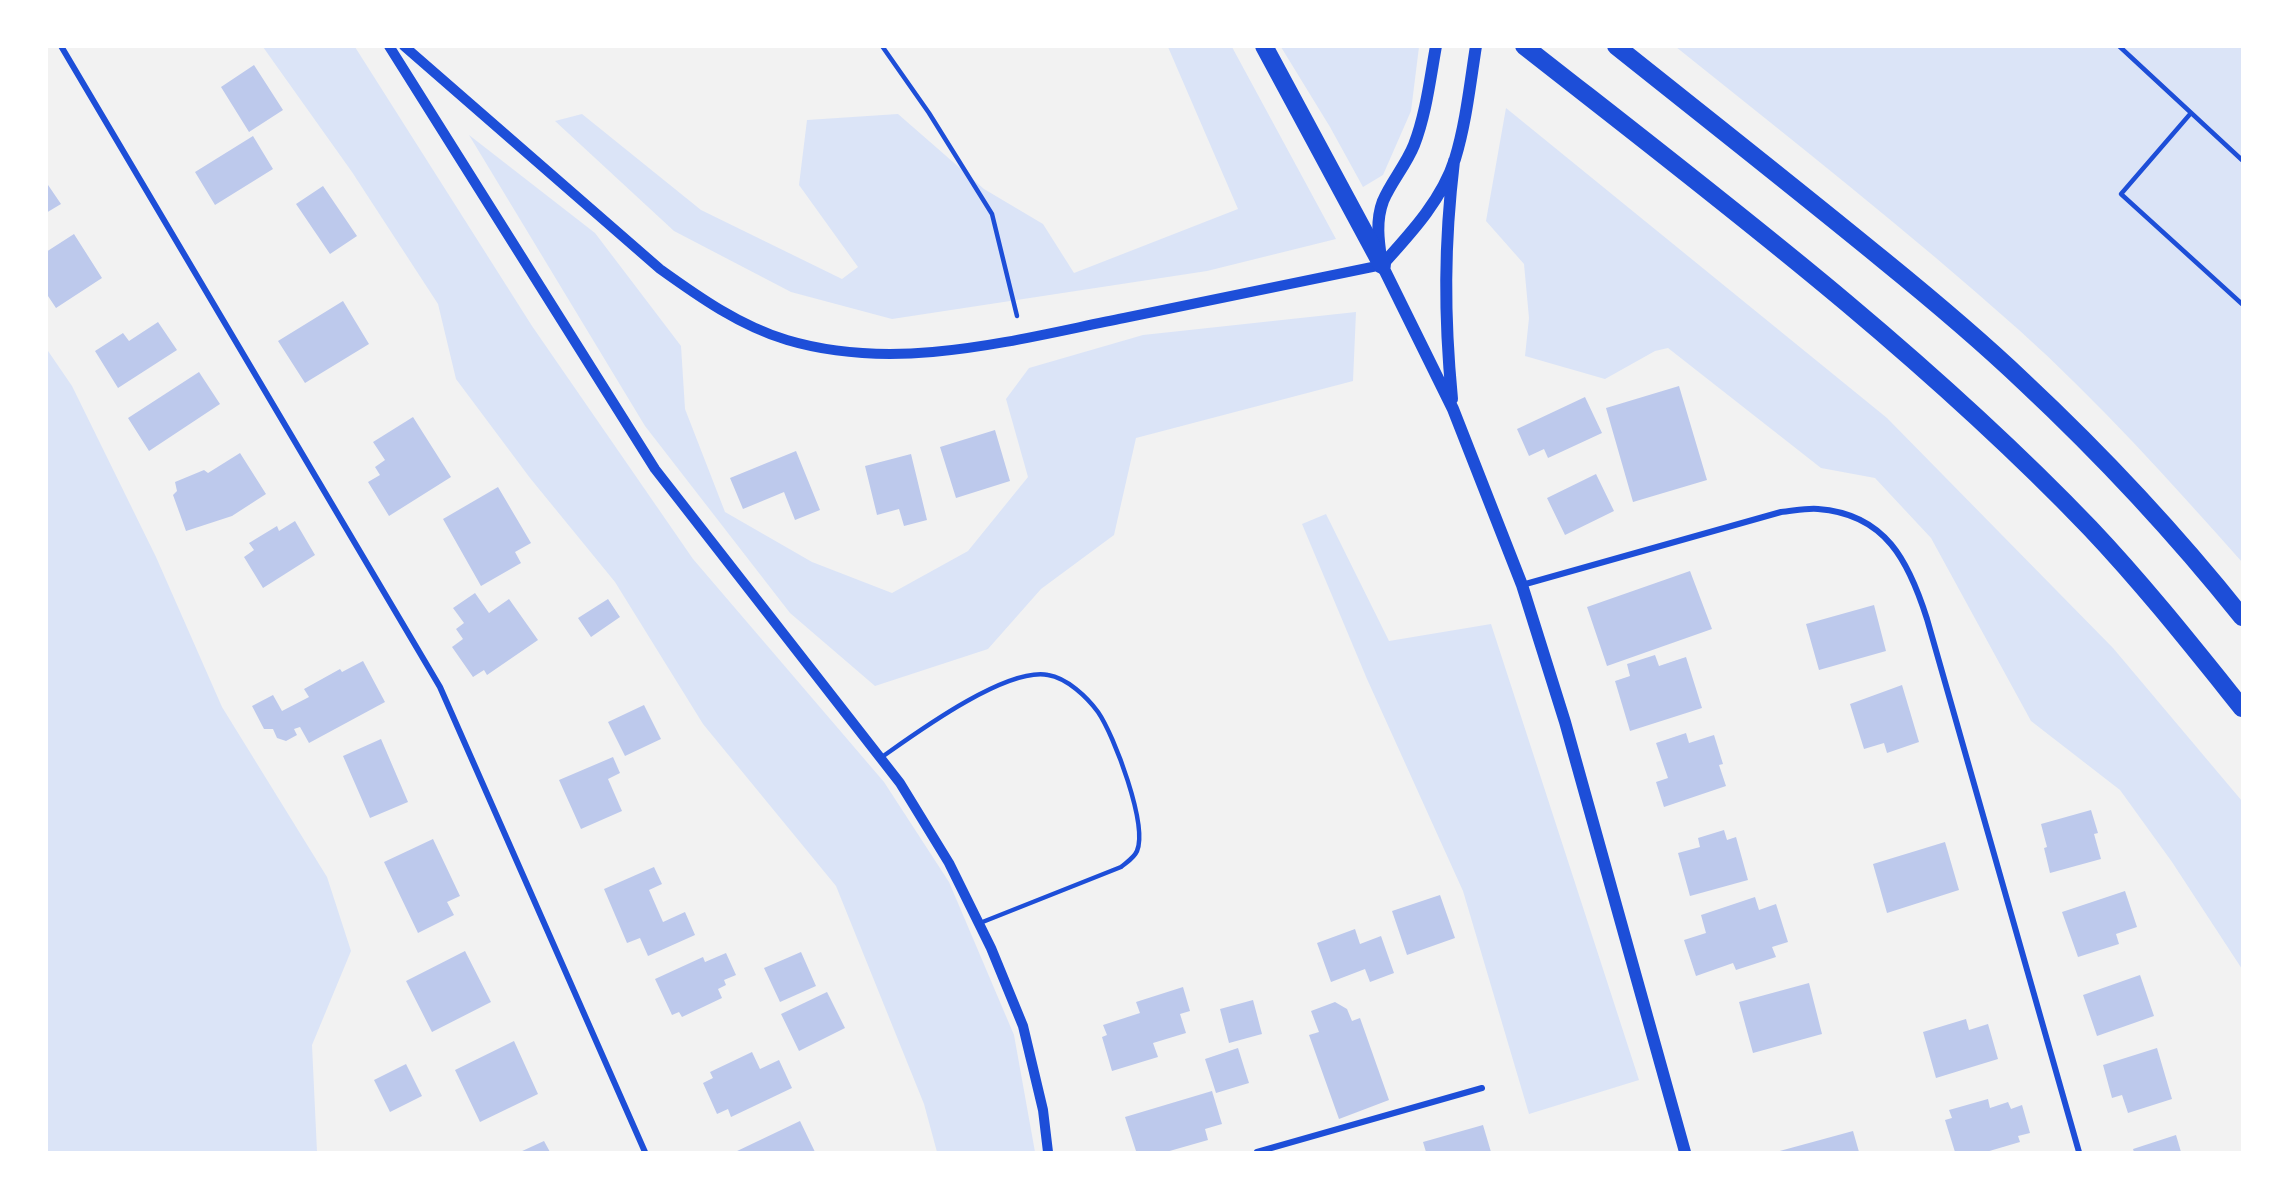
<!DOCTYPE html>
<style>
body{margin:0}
#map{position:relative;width:2289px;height:1199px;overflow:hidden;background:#f2f2f2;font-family:"Noto Sans",sans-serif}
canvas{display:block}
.frame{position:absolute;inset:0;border:48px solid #fff;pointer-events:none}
</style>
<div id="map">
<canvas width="2289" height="1199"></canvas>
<div class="frame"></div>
</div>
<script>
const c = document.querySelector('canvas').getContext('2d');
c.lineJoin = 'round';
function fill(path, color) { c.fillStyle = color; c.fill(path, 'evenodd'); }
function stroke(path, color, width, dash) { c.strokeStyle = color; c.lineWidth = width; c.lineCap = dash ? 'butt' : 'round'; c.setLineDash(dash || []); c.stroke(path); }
fill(new Path2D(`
 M263,47H355L532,326L693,559L884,782L949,882L1014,1035L1035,1152H937L924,1104L836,886L703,724L615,582L530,478L456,379L438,304L352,172Z
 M1168,47H1232L1336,239L1207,271L892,319L791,292L674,231L555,121L582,114L701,210L842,279L858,267L799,185L807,120L898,114L984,189L1043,224L1074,273L1238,209Z
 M1281,47H1419L1411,111L1383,175L1363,187L1330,127Z
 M1676,47H2242V562C2171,482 2099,402 2019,330C1908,231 1792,140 1676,47Z
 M1506,108L1887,418L2113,648L2242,801V969L2172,862L2120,790L2031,721L1931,538L1875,478L1821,468L1668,348L1655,351L1605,379L1525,356L1529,318L1524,264L1486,221Z
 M469,135L595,233L681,346L685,409L725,512L812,562L892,593L968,551L1028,477L1006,399L1029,368L1143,335L1356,312L1353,381L1136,438L1114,535L1041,589L988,649L875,686L790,613L645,426Z
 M46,348L72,386L156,557L222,707L327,877L351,951L312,1045L317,1152H47Z
 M1326,514L1389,641L1491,624L1639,1080L1529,1114L1463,891L1367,679L1302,524Z`), '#dbe4f7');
fill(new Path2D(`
 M254,65L283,110L249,132L221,87Z
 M253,136L273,169L215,205L195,172Z
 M46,182L61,204L46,213Z
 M323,186L357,236L330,254L296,204Z
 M74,234L102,278L56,308L46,293V252Z
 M343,301L369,344L305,383L278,341Z
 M158,322L177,350L118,388L95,351L123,333L129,341Z
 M199,372L220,404L149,451L128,418Z
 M1679,386L1707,480L1633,502L1606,408Z
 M1585,397L1602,433L1548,458L1544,449L1529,456L1517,429Z
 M413,417L451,477L389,516L368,482L380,475L375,467L385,460L373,442Z
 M995,430L1010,481L956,498L940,447Z
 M796,451L820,510L795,520L784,492L743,509L730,478Z
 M240,453L266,494L232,516L186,531L173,495L177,491L175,482L204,470L208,473Z
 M911,454L927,520L904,526L899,509L877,515L865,466Z
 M1596,474L1614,511L1565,535L1547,498Z
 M498,487L531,543L515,552L521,563L481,586L443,519Z
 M295,521L315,555L263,588L244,557L254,550L249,543L277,526L279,531Z
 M1690,571L1712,629L1607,666L1587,607Z
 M475,593L489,613L509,599L538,640L487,675L484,670L473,677L452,647L463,639L456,629L464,623L453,608Z
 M608,599L620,617L591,637L578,618Z
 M1874,605L1886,651L1819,670L1806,624Z
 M1655,655L1659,666L1686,657L1702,708L1630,731L1615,681L1630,676L1627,664Z
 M363,661L385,702L309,743L300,727L294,729L297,735L286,741L277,738L273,729H264L252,706L273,695L282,711L309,697L304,689L340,669L342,672Z
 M1902,685L1919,742L1887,753L1884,743L1864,749L1850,704Z
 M644,705L661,739L625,756L608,722Z
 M1686,733L1689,743L1714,735L1723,764L1719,765L1726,786L1664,807L1656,782L1668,778L1656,743Z
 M381,739L408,802L370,818L343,756Z
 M613,757L620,773L608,779L622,811L581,829L559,780Z
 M2091,810L2098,833L2094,834L2101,859L2050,873L2044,848L2047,847L2041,824Z
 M1724,830L1727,840L1736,837L1748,880L1690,896L1678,853L1700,847L1698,838Z
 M433,839L460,896L447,902L454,915L418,933L384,862Z
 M1945,842L1959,890L1887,913L1873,864Z
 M654,867L662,884L649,890L663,922L685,912L695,935L648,956L640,938L627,943L604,889Z
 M2125,891L2137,927L2116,934L2119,944L2078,957L2062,912Z
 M1440,895L1455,938L1407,955L1392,911Z
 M1755,897L1759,910L1776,904L1788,942L1772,947L1776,957L1736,970L1733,963L1696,976L1684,940L1706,933L1701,915Z
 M1355,929L1360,944L1381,936L1394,973L1370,982L1365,969L1331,982L1317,943Z
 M465,951L491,1002L432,1032L406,981Z
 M801,952L816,986L780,1002L764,968Z
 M726,953L736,975L724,980L726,985L718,989L722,998L682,1017L679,1012L672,1015L655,979L703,957L705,962Z
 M2140,975L2154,1016L2097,1036L2083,995Z
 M1809,983L1822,1034L1753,1053L1739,1002Z
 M1183,987L1190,1011L1180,1014L1186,1033L1153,1043L1158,1057L1112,1071L1102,1037L1107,1035L1103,1025L1140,1013L1136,1002Z
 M827,992L845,1028L799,1051L781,1014Z
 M1253,1000L1262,1034L1229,1043L1220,1009Z
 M1335,1002L1347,1009L1352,1021L1360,1018L1389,1100L1339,1119L1309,1035L1319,1032L1311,1011Z
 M1966,1019L1969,1030L1988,1024L1998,1059L1936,1078L1923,1032Z
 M514,1041L538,1094L480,1122L455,1070Z
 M1238,1048L1249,1083L1216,1093L1205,1059Z
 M2157,1048L2172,1099L2128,1113L2122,1095L2112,1098L2103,1065Z
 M752,1052L760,1069L779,1060L792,1088L731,1117L728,1109L717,1114L703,1083L713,1078L710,1072Z
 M406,1064L422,1096L390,1112L374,1080Z
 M1212,1091L1222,1124L1205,1129L1208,1140L1166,1152L1136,1151L1125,1117Z
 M1988,1099L1990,1108L2008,1102L2011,1109L2022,1105L2030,1133L2018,1136L2020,1142L1986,1152H1955L1945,1120L1952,1118L1949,1110Z
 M800,1121L815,1152H735Z
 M1483,1125L1491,1152H1426L1423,1142Z
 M1853,1131L1859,1152H1776Z
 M2176,1135L2181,1152H2134L2133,1149Z
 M544,1141L550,1152H520Z`), '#bdc9ec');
stroke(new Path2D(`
 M882,46L929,113L992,214L1017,316
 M2119,46L2242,160
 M2191,113L2121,194L2242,304
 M882,757C916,733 1006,667 1048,675C1067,678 1087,697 1098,712C1114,735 1148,825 1137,851C1134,858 1127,862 1121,867L980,923`), '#1d4ed8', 4.5);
stroke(new Path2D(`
 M61,46L440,687L645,1152
 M1522,585L1781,512C1793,511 1806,508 1818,509C1886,514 1909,562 1927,619L2079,1152
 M1257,1152L1482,1088`), '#1d4ed8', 6);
stroke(new Path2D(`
 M389,46L655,469L900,783L949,863L991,948L1023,1026L1043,1110L1048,1152
 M404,46L660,269C699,297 740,326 787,340C898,373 1013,340 1124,318C1210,300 1296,283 1382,265`), '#1d4ed8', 10);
stroke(new Path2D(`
 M1436,46C1430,79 1426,114 1414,145C1406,165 1391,182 1383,201C1375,222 1379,244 1382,265L1453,409L1522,585L1565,722L1685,1152
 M1382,265C1410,234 1442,200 1455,159C1466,123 1470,84 1476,46
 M1452,399C1444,315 1444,245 1454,161`), '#1d4ed8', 12);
stroke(new Path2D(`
 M1264,46L1382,265
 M1524,46C1719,199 1918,349 2090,528C2144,585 2193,647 2242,708
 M1616,46C1705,117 1794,187 1882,259C1930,298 1978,338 2023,381C2101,454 2175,533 2242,617`), '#1d4ed8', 18);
</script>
